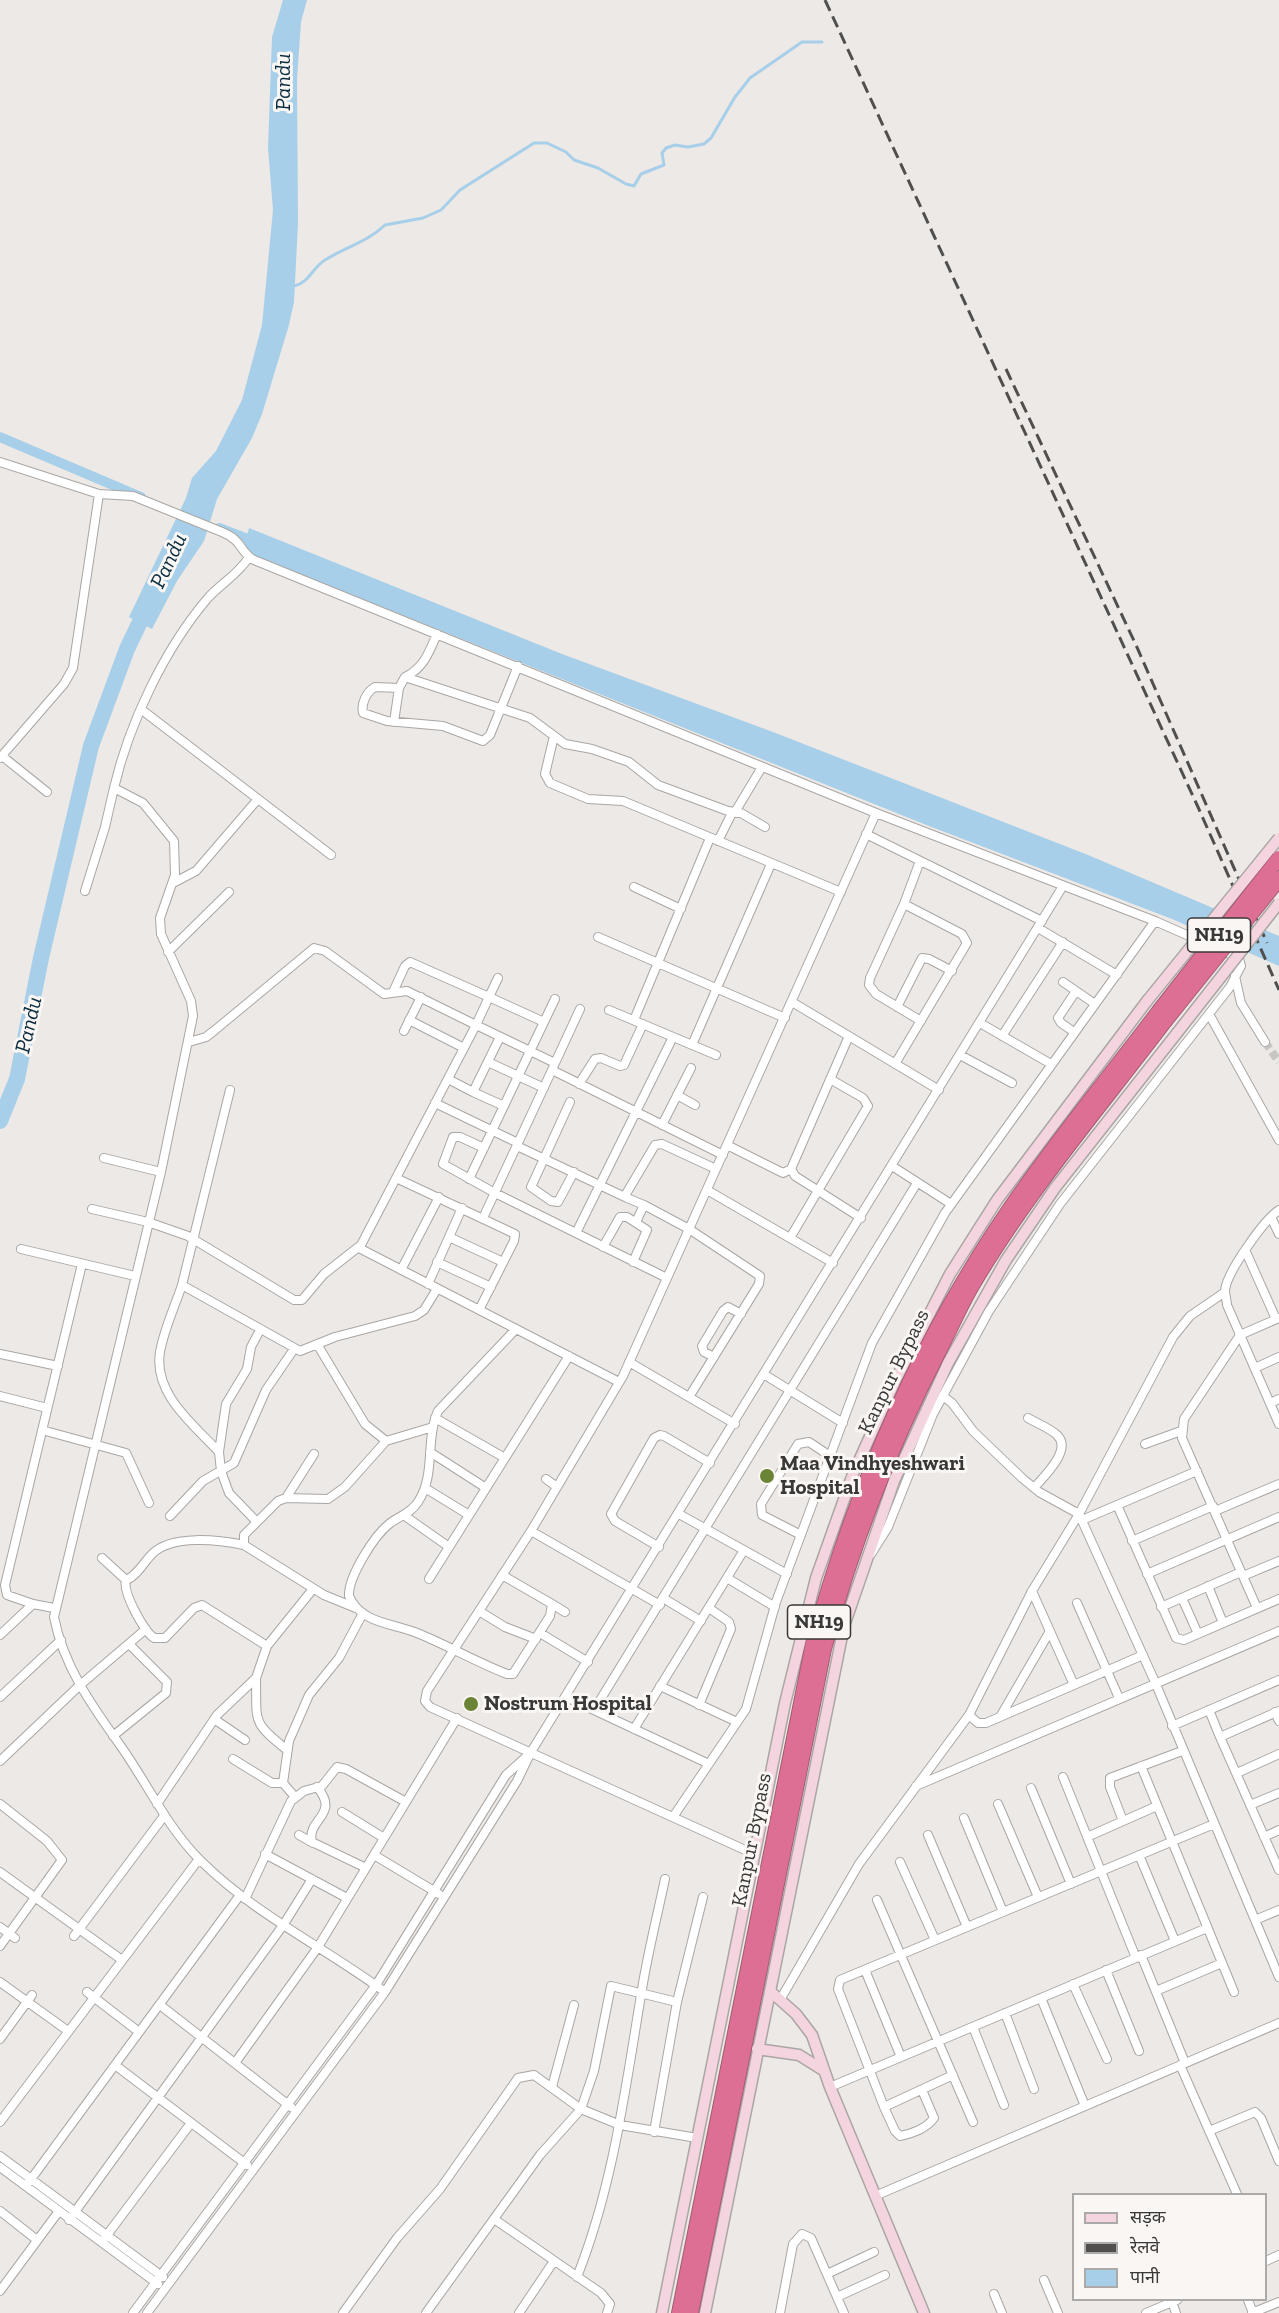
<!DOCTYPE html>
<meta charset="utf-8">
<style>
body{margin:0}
#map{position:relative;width:1279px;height:2313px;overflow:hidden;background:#ece9e6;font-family:"Zilla Slab","Noto Sans Devanagari",serif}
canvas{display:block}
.legend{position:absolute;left:1072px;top:2193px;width:195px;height:108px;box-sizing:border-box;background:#f9f6f3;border:2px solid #acaaa8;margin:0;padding:8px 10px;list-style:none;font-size:18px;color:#393837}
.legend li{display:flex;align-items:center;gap:12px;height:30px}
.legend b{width:30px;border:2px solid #acaaa8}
</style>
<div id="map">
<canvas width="1279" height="2313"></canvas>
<ul class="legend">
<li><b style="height:8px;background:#f4d4df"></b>सड़क</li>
<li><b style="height:8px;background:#514f4e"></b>रेलवे</li>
<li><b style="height:16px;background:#a7cfe9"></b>पानी</li>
</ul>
</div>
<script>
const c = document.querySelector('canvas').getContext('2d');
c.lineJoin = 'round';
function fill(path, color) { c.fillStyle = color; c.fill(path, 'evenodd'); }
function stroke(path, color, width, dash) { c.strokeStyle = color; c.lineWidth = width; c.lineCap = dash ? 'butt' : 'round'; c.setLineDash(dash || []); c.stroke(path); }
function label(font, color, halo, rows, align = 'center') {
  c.font = font + ' "Zilla Slab",serif'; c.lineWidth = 6; c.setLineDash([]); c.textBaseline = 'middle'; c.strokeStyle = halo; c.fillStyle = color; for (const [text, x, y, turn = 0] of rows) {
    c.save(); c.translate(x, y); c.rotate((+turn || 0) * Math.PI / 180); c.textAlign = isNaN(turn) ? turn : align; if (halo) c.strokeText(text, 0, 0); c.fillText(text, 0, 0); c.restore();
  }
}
fill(new Path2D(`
 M283,0H307L301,22L297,79L298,223L294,302L289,325L262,414L252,438L217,499L204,541L177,581L152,629L129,617L186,498L192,478L216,451L242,400L262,325L273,210L268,148L272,37Z
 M249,528L562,654L773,732L1088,855L1279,936V966L1172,919L929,826L262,559L243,550Z`), '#a7cfe9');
stroke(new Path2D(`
 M294,286C309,283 313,267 325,260C347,246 366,243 385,225L423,218L441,210L460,190L534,143H547L566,152L574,160L598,168L626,184L634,186L641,174L664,165L662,153L666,148L675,145L688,147L704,144L711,138L735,97L750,78L802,42H822`), '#a7cfe9', 3);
stroke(new Path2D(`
 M0,437L141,497
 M219,528L258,543`), '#a7cfe9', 10);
stroke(new Path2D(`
 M0,1121L17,1079L41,958L91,746L127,649L149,603`), '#a7cfe9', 16);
stroke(new Path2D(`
 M1265,1042L1279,1062`), '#c8c6c3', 8, [8, 4]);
const street = new Path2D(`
 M0,462L99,494L133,496L222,532C244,541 239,552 254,560L876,813L1155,921L1239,958L1241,966L1230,987L1060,1204L989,1311L933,1414L888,1527L871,1554
 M249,557C238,575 220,584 207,599C164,650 129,724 114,788L143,803L174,841L175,875L160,918L161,934L191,1001L193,1016L161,1172L54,1617C63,1665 92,1706 120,1745C147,1783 167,1827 200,1860C254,1914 324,1947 385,1992
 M437,634C429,652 424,668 405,677L399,688L375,687C366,692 361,704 363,713L387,721L443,726L483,741L490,735L518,666
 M405,677L530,718L565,744L592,749L629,762L658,785L728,811L735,812L762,767
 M142,710L331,855
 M394,722L399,688
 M554,736L545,774L550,783L588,799L623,801L841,892
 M2,756L47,792
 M0,758L64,684L73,668L99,494
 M866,834L1042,921
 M718,841L732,813H741L765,827
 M173,883L196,871L258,799
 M634,887L681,909
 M85,891L105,827L114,788
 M904,904L870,978L869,985L876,994L921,1021
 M1038,928L1117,975
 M598,937L785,1018
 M168,952L229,892
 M1235,976L1241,1003L1265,1042
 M498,978L489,997L544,1022
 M1063,982L1095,1004
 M393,992L405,966L410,962L489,997L476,1025L555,1063L552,1070L723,1155
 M792,1002L939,1090
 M897,1007L922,958L929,959L952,971
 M609,1010L716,1055
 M1209,1014L1279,1140
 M409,1020L464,1048
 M634,1020L710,838
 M980,1023L1051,1064
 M404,1031L421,997
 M1074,1032L1061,1023L1058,1018L1076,991
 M849,1036L791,1169L795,1176L861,1218
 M1002,1036L1063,942
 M500,1037L473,1092L504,1106
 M692,1045L771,864
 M960,1055L1012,1083
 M488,1062L544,1088
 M555,1063L580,1009
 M895,1064L967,943L962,934L904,904L920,861
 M448,1079L473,1092
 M579,1084L595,1059L601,1058L620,1066L624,1065L643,1024
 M230,1090L182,1285L300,1351L335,1337L415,1316L424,1310L437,1289
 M677,1095L695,1105
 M570,1102L531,1187L551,1201L558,1202L574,1172
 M435,1103L518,1143
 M662,1125L691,1068
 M727,1145L783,1173L791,1169
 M517,1146L627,1198
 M484,1148L460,1137H453L443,1164L495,1193L667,1278
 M104,1158L161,1172
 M892,1166L951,1204
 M396,1178L515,1234L514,1241L479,1310
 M469,1179L555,999
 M707,1190L833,1263
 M644,1205L689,1229L760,1276L759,1284L689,1397
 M92,1209L148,1222L188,1236L294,1300H302L324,1274L361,1245L476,1025L407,991L384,994L325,951L314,948L215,1030L206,1037L189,1042
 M1279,1210C1264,1220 1226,1273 1225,1291C1225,1295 1227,1301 1227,1305L1279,1424
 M1271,1217L1279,1234
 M483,1218L552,1070
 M636,1222L644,1205L627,1198L626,1194L655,1145L662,1144L716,1169
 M576,1233L673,1037
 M449,1237L503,1262
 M790,1238L868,1106L863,1098L830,1079
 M603,1247L620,1217H627L647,1230L633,1262
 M359,1248L619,1382
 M21,1249L135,1276
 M1246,1252L1276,1319
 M437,1262L491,1287
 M401,1270L439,1197
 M428,1284L462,1208
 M182,1285C175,1306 164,1329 160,1352C153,1394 194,1425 219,1452
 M317,1344L365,1424L386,1441
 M0,1354L58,1366
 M714,1357L704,1352L702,1346L723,1311L728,1307L741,1314
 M629,1362L735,1424
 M1255,1368L1279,1357
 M765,1375L843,1423
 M0,1396L47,1408
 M943,1396L952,1403L973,1431L1022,1478L1039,1492L1079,1514L1155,1682L1279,1977
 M1270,1403L1279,1399
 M435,1418L505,1458
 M1028,1418C1036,1423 1050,1428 1057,1435C1073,1450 1043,1477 1034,1488
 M42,1430L126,1453L149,1503
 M1145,1444L1181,1431
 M430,1452L486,1488
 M546,1479L557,1487
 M425,1488L469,1515
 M286,1498L314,1454
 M1117,1505L1176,1638L1184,1640L1279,1599
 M1215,1511L1279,1484
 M679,1514L787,1574
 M170,1516L203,1481L234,1463L266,1390L294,1349
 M405,1516L449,1547
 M1082,1520L1197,1471
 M256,1521L229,1493L221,1471L219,1452L226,1404L247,1369L251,1347L260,1330
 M531,1531L660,1605
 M801,1535L762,1515L761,1504L798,1444L809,1442L830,1456
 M1132,1541L1213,1506
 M659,1547L615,1521L611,1514L654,1438L660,1435L664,1436L710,1463
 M102,1558L126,1580C137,1576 144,1562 152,1554C172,1534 219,1540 244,1545
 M1147,1574L1279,1517
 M502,1575L552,1604L550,1616L513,1674H507C476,1662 447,1645 417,1633C393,1623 361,1624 349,1596C348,1577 374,1536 389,1524C399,1516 410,1514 418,1502C436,1475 425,1440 438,1411L516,1329
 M1243,1576L1279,1561
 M727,1578L775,1607
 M429,1579L569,1356
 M126,1580C122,1592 144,1631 154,1638H165L194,1608L202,1605L267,1646
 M1208,1586L1223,1623
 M1032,1591L1074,1685
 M663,1598L701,1621
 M1182,1598L1198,1634
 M1077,1603L1119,1698
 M33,1604L7,1595L5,1585L82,1264
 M552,1604L565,1612
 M1161,1607L1241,1572
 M356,1608L324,1595L244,1545V1535L278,1501L286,1498L328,1499L345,1487L386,1441L433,1427
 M1257,1608L1182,1438L1184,1419L1240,1335L1279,1318
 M479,1611L505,1627L536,1639
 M540,1633L588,1662
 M0,1635L33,1604L54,1608
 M256,1678C257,1723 251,1721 287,1750
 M660,1686L737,1722
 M0,1697L61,1640
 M566,1697L709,1764
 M699,1705L731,1629L729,1622L709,1608
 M594,1710L917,1183
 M1209,1710L1220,1737
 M1279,1711L1220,1737L1279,1870
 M1275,1712L1279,1721
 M969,1715L978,1723H986L1143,1655
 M1000,1717L1050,1631
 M214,1719L245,1740
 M1172,1726L1279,1680
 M634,1729L744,1550
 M113,1736L166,1693L167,1682L129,1644
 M233,1759L272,1783H283
 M0,1761L79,1686L146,1629
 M1141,1766L1234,1992
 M1237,1773L1279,1754
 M1063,1777L1136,1958
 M916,1786L1279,1631
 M317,1787C341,1815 306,1819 312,1842L366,1868
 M1031,1788L1071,1884
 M295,1797L283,1783L289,1741L309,1695L339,1658L363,1613
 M0,1804L47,1841L62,1860L0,1946
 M157,1804L217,1715L256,1678L267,1646L313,1589
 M998,1804L1038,1897
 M1250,1805L1279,1793
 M342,1812L384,1838
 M673,1817L746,1709L776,1602L872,1343L945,1213L1155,921
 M964,1818L1003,1912
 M1123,1821L1110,1787V1778L1182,1751
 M299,1835L313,1843
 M928,1835L967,1927
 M1087,1837L1157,1806
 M1264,1837L1279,1830
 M265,1854L347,1898
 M754,1854L430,1707L425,1701L427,1691L531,1531L623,1376L876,813
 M374,1855L439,1894
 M1139,1855L1175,1941
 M900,1862L935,1940
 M0,1872L122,1960
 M245,1899L291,1801L304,1791L322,1786L337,1767L346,1769L406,1802
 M877,1900L973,2122
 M1255,1920L1279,1910
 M0,1927L15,1938
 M74,1936L164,1816
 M1141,1955L1185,2063
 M865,1970L901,2057
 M1106,1970L1139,2051
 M0,1982L68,2031
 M1073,1984L1107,2059
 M1156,1991L1222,1963
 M87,1992L139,2032
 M1041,1998L1085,2106
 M780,2000L859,1864L969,1715L1032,1591L1079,1514L1173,1337L1190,1316L1225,1292
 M160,2005L291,2107
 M1005,2013L1034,2089
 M973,2027L1004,2105
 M0,2039L32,1995
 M235,2063L318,1947L457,1718
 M115,2065L247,2165
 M1180,2065L1237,2194
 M953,2075L884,2107L838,1989L840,1980L1214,1824
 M552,2087L574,2005
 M830,2087L1207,1928
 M884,2107L895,2131L900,2136C912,2134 927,2128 934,2118L922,2090
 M0,2122L199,1859
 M1209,2131L1255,2112L1261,2118L1279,2161
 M654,2132L677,2002L703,1897
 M0,2156L163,2277
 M0,2167L158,2284
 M26,2186L240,1895
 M875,2196L1279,2023
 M0,2211L37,2240
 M494,2219L601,2293L610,2304L607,2313
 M69,2220L284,1924L312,1879
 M104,2239L191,2123
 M1266,2261L1279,2255
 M827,2274L874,2252
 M577,2277C613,2186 625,2091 641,1995C647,1956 657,1917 665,1879
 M1044,2280L1058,2313
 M0,2291L59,2211
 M994,2294L1002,2313
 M837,2297L885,2275
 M1248,2300L1253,2313
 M1172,2302L1176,2313
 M133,2313L376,1985L506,1775L526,1757
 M147,2313L385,1992L517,1781L531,1752L1063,886
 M343,2313L397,2238L440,2189L518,2078L534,2075L581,2109L620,2125L697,2138
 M426,2313L540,2155L581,2109L594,2071L611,1986L677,2002
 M519,2313L554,2261
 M780,2313L793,2244L802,2234L811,2238L844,2313
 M1146,2313L1177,2300
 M1252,2313L1279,2302`);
const secondary = new Path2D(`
 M770,1991L796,2014L812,2035L830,2087L924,2313
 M757,2049L799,2055L823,2070
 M662,2313L785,1703L816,1578L853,1474L896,1379L950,1274L997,1200L1147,1001
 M705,2313L844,1626L894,1481L948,1363L1006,1260L1055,1188L1177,1033`);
const highway = new Path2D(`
 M679,2313L813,1643C855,1488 920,1340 1011,1207C1057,1140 1110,1076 1159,1011
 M691,2313L824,1649C852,1544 889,1449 938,1353C950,1330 960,1306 973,1284C1028,1191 1100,1107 1165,1021`);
stroke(street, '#a9a6a4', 10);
stroke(secondary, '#a9a6a4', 13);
stroke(highway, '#a35c73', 16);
stroke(street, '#fff', 8);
stroke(secondary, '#f4d4df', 10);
stroke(highway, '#dc6f93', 14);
stroke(new Path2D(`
 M825,0L1198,807L1279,990
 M1006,369L1136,645L1267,943`), '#514f4e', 3, [12, 6]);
const secondaryBridge = new Path2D(`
 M1147,1001L1279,838
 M1177,1033L1279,903`);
const highwayBridge = new Path2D(`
 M1159,1011L1279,858
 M1165,1021L1279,879`);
stroke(secondaryBridge, '#a9a6a4', 13, []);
stroke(highwayBridge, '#a35c73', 16, []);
stroke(secondaryBridge, '#f4d4df', 10);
stroke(highwayBridge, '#dc6f93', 14);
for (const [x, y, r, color] of [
 [767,1476,8,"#6b8335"],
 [471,1704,8,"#6b8335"]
]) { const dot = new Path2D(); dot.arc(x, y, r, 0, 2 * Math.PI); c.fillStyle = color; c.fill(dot); stroke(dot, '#f9f6f3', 2); }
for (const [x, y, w] of [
 [1219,935,63],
 [819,1622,63]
]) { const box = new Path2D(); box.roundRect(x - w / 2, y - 17, w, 34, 4.5); c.fillStyle = '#f9f6f3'; c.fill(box); stroke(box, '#393837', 1.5); }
label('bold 20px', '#393837', null, [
 ["NH19",1219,935],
 ["NH19",819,1622]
]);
label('21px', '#393837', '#f9f6f3', [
 ["Kanpur Bypass",894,1372,-64],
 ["Kanpur Bypass",752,1840,-79]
]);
label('bold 21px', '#393837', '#f9f6f3', [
 ["Maa Vindhyeshwari",780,1464],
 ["Hospital",780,1488],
 ["Nostrum Hospital",484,1704]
], 'left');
label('italic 22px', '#0a2d40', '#f9f6f3', [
 ["Pandu",284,82,-90],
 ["Pandu",169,561,-65],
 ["Pandu",29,1025,-77]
]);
</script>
